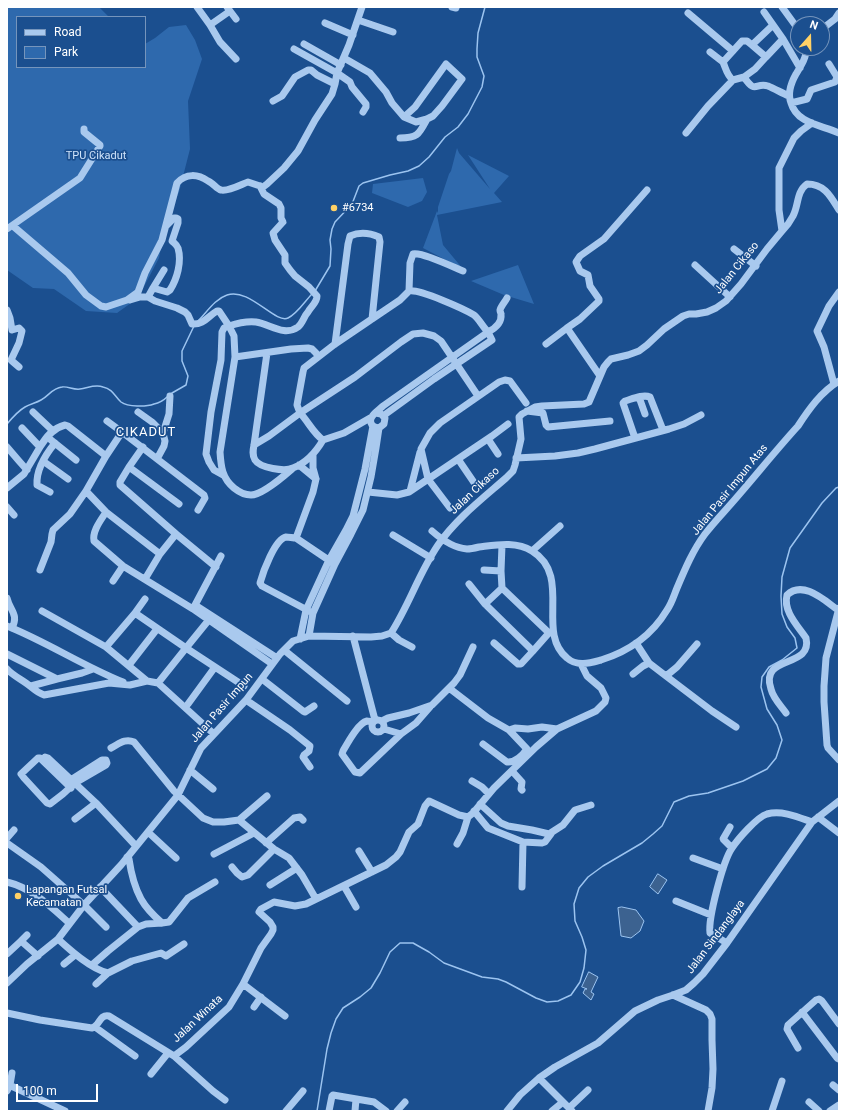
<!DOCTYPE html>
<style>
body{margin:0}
#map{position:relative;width:846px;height:1118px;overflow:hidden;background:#1b4f8f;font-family:Roboto,sans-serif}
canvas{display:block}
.frame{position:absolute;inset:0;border:8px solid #fff;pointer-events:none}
.legend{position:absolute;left:16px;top:16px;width:130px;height:52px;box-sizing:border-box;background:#1b4f8f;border:1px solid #7695bc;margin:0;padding:5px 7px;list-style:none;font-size:12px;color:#fff}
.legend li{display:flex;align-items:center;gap:8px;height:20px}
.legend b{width:20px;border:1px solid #7695bc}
.north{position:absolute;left:790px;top:16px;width:40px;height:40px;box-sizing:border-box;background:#1b4f8f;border:1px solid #7695bc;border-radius:50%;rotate:20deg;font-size:11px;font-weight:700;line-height:16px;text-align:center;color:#fff}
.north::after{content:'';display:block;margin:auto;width:14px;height:18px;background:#ffd166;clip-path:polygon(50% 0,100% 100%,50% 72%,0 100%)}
.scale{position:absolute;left:16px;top:1084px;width:82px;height:18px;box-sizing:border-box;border:2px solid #fff;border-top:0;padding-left:5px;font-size:12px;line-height:14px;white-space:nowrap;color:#fff;-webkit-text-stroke:3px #1b4f8f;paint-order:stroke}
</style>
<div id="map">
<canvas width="846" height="1118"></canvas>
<div class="frame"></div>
<ul class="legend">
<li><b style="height:5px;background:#a9c9ee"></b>Road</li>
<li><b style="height:11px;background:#2e69ad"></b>Park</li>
</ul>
<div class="north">N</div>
<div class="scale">100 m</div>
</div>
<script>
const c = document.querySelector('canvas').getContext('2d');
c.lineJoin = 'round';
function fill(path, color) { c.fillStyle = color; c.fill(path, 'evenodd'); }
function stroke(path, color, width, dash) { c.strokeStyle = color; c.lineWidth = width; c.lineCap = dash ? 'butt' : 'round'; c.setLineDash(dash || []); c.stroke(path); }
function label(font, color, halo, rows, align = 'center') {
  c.font = font + ' Roboto,sans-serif'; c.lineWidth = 3.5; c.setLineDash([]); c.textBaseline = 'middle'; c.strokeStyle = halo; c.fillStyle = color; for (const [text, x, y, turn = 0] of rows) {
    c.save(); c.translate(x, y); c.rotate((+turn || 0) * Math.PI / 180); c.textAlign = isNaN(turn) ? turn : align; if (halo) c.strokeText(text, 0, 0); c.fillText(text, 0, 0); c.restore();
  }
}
fill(new Path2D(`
 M7,7H99L109,17H17V67H145V44L155,38L169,27L186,25L195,40L202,59L188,101L190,149L179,192L165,226L159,258L138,298L117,313L86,311L54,289L33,288L7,270Z
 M457,148L459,153L490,189L468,155L509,176L494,193L502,202L437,215L443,245L463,269L423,248L437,211L438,213V207L449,174L451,171Z
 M423,178L427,192L422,201L408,207L372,193L373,184Z
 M518,265L534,304L504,295L471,281Z`), '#2e69ad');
const water = new Path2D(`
 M658,874L667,880L658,894L650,887Z
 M622,907L636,910L644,921L640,931L631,938L621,936L618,908Z
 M589,972L598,977L591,992L594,994L591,1000L583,993L585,989H587L582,987Z`);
fill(water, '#3c6290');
stroke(water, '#9cc4f0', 1);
stroke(new Path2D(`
 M315,291L330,266L331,249L330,240L332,229L335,222L352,204L359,186L363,183L390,175L408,171L419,166L429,157L445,137L458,127L468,114L482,87L484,76L477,57V49L478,33L485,7
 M198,321C207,312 215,299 227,295C249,287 275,324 288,318C297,314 305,301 312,294
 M172,393L186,385L188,376L182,361V351L194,326
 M7,424C12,418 18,411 25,407C30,404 36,403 41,400C49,396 52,388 62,387C68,386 73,390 80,389C88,388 95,384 103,387C113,389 115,397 121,402C128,407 146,407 154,404C159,403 164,400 167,397
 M317,1111L327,1049L331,1033L336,1019L343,1008L360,997L371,988L380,973L390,952L400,943H413L429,952L444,963L482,977L498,979L506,982L536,998L547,1002L558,1001L571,995L580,982L584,968L586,950L582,937L575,921L574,904L579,888L588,877L603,866L642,843L653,834L662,826L674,802L689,796L708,793L743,781L767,769L776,758L782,740L777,725L767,709L761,687L762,677L769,667L782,660L797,648L795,638L787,627L782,614L781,596L782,577L790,548L822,503L836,488L839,487`), '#9cc4f0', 1.5);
stroke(new Path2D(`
 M197,7L210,25L230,11
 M227,7L236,19
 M452,7L456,8
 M782,7L798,29
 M764,12L783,39L800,68
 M688,13L733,51
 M358,20L393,32
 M325,23L353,35
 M210,25L220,42L236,59
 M822,29L835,19L839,13
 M304,44L341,65
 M806,48C807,57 801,66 796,74C791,83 787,93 791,103C797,124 822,125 839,133
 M294,49L337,73L350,82L352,87L366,104V107L363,112
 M710,52L723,62
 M766,57L783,39
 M344,58L370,73L386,92L392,103L404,117L416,122L427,119L433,116L442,106L462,79L446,64L415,107L404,117
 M744,77C756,95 755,82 768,86C775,89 782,93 789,96
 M733,80C727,76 726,69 723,62L742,41H747L752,45
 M273,101L282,96L295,77L308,70H311L317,75L335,84
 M791,103L807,99L811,90L835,82L837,77L829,64
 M686,133L708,106L733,80L744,77L755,69L766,57L752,45L773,25
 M400,138C418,138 419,134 427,119
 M13,226L68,273L86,295L101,306L106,307L127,300L138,292L145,273L162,240L177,183C186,173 198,174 208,181C213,183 217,189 221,190C228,192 242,184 248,182L263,187L267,184L284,168L298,151L315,120L332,94L335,84L337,73L349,45L362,7
 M7,229L80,178L100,146V145L84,132V129
 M782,231C786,227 790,222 793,216C799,205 796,192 807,184C825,184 831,197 839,210
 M734,249L756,266
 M695,265L730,297
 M153,288L164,270
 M409,291L410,263L413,254C422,252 453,267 463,271
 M148,297L153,288L167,292L170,290C177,279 182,262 178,248C177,245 174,243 172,241L178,223V219L176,218H174L166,226
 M130,300L140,297H148L155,301L177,308L185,312L188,315L192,324C204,325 208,316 217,311H219L229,326C238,323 247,321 256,322C270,324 284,337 298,327C303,323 304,316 308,312C311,306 317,303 317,296L309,287L295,276L290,270L285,263V255L275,240L273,233L283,222L281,218V208L279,204L264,194L260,186
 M7,310L10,318L8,323
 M10,318L12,330L19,328L22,331L19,343L11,360L12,361L19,367
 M335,344L348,244L350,236C359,232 370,233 379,237L380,242L372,319
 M546,344L567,328
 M267,353L254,445C253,450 252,455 255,460C260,468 285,472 293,468C306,463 316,452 323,440
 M235,357L291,349L308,348L312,349L316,353L318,357
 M600,376L567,328L580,319L599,301V299L590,286L588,275L580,271L576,262L580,256L604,239L647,190
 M834,384L824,347L817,331L829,306L839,292
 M639,397L645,414
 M527,411L543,413L546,425L548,427L610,421
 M33,412L53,431
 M138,412L152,422L163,433
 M376,413L381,414L385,418L384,424L379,428C375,427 372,427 371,423C368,417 379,410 383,406L488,332L492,340L434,379L383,416
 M370,418L344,433L323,440C313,433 308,421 300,413L355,377L401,342L413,334L423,333L434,336L441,341L478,396
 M107,421L122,432
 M635,438L623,403L625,401C632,399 643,394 650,397L663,430
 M488,439L498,454
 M51,440L76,460
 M254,445L269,436L300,413L297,405L303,372L304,368L335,344L400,300L409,291C420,289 464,309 474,315C479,319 483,327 488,332C494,329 502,323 501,314C501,313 500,312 500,310C501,306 505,302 507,298
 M7,447L19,461L27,470
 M40,447C46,437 53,428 65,425L68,426L106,456
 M143,447L129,467L120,482V485L176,534L160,554L145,579
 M313,454V468L316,479L313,492L296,538L333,563
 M516,458L555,456L578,453L595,449L669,429L684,424L701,415
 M157,459L164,446L165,441L163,433L169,414L170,396
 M458,459L475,484
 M43,461L68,479
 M299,465L316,479
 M129,467L179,504
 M223,475L214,470L209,462L206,454L211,412L221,360L222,332L224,328L229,326L234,336L235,357L220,452C221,467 222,478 234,488C239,492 244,495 251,495C262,495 284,476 292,469
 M7,488L24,474L40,447L22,428
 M410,491L420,452
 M50,492L37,485C36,469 46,454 55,443
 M368,492L397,495L409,492L492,436L508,424
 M7,507L14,515
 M450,508L428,479L421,449L430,433L440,423L499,382L505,380L510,381L526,403
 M106,512C101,520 92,531 94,541L123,566L193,609L272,664
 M432,531C441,539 454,548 467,549C470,549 475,548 479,547C496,545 516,541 532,551C573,576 535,632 567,658C577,667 590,663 601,660C630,651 652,635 667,610C672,603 674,595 677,588C685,569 693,550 705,534C715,521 726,510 737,497C757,474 777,449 798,426C809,409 821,392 839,381
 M176,534L216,567
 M393,535L431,558
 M296,538C293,538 289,537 286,537C275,539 263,572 260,583L262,586L309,611
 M502,545L501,571L502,588L485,604L533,651L548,634V632L502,588
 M532,551L560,526
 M160,554L106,512L86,491L106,456L122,432L204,495L205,498L198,510
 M40,570L51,542L52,534L53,530L70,514L86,491
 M484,570L501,571
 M113,581L123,566
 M469,584L485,604
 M7,598C10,611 19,614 12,628
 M195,605L277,658
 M194,607L221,556
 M839,608L826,658L824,686V702L827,745L828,748L839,760
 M42,611L106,647L147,681
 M135,613L186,648L158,683
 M212,616L186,648L244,686
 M7,626C47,642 83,666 123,682
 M391,633L399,640L412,647
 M309,636L313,613L335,564L351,534L363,510L371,477L376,448L379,428
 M353,636L375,720
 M300,639L306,610L329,560L346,530L353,516L365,469L373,426
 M494,643L518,664H521L533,651
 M636,643L649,663L666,676L677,667L697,644
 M106,647L135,613L145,599
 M284,650L347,701
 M7,654L57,679L82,673L93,669
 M129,665L157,629
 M7,669C13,676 23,680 30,686C35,690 38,693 44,695L109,683L130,685L147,681L158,683
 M633,674L643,666L649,663
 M666,676L712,711L736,727
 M262,679L303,711L305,712L314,706
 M158,683L214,734
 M31,686L57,679
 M449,688L488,718L509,730L527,749C523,755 515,763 507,762L483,744
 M246,700L290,730L310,746L309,751L304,755L303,757L310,767
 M188,704L215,667
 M786,713C781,706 773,698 771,689C759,654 813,669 806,638C797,625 783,611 787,595C803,580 824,600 838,610
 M372 726a6 6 0 1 1 12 0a6 6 0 1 1-12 0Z
 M382,721L388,718L409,713L432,705L454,683L460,675L473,647
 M373,722C371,722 369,721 367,721C358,723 347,744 343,751L342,754L355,772L360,773L401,734
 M384,729L401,734L416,723L430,707
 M509,730L515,728L528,729L542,727L557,729
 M111,748C119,744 125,738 134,742L174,791L203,818L213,822H224L239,820L274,849L289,858L302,875L316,899
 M43,760L45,757L48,758L96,803L136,846
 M190,770L213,789
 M512,771L522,782L521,789L522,790
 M472,781L482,787L489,794
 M66,783L102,760H106L107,763L106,765L75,783L63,794L50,804L47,803L24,778L21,774L38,758H40L71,788
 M480,804L501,823L508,826L532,830L549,834L563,825L575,810L591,805
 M474,811L488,828L523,842L542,843L545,842L551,834
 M818,817L839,833
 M75,819L96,803
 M239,820L267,796
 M730,827L723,839L732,848
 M148,832L176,858
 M7,838L14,830
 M7,843L41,867L84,905L106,927
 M266,843L294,818L300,817L303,820
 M457,844L463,833L468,817
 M359,851L372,872
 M214,854L254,833
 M127,857L129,859C131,873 134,886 141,899C146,908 154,916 162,923
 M693,858L723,869
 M232,867L237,873L242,877L248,875L274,849
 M7,882C32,888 51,907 69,923
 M270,885L297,868
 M344,886L356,907
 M100,887L138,927
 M522,887L523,842
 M676,901L711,915
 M58,939C71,951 91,969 108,973L132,961L161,953L166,956L184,944
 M21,941L27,935
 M727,943L710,933C708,918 723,861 732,848C738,839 757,817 767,814C782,810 798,817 812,822
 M7,954L21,941L38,956
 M64,964L75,955
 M92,965L108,951L138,927L146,924L162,923L169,922L188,898L215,882
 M7,983L27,964L58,939L84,905L121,865L178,795L201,748L246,700L280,654L293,641L309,636L371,637L382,636L391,633C409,605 419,573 438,545C456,519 482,499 506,478L513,471L515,465L521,439L519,417L522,414L535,407L542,406L584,404L589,402L604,367L608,362L611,359L628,355L639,351L647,345L664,329L683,316L689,314H696L707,312L716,308L726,301L741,284L767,249L782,231L779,210V168L794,138L801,131L812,123
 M96,984L108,973
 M243,984L285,1016
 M673,995L706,1010L710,1014L712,1019V1040L713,1069L712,1088L708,1111
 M254,1007L261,997
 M802,1012L837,1058L839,1059
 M7,1013L40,1020L92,1028C100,1026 99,1014 109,1016L174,1056L186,1047L229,1007L243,984L261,948L271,934L273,930V927L270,922L259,912L261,909L274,902L295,906L306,904L386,865L396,857L400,852L409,832L418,824L425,806L429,801L459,815L468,817L473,813L494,788L536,747L557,729L596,711L605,702L606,698L601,688L587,676L581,664
 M95,1027L135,1056
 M798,1048L787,1029L788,1025L816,1000L819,999L822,1001L839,1024
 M174,1056L213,1091L225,1100
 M151,1074L168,1053
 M539,1078L572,1111
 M7,1084L65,1111
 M833,1085L839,1090
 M7,1091L10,1085L12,1073
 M809,1102L819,1111
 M569,1108L588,1090
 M286,1111L303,1091
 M329,1111L332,1096L333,1095L374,1102L386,1111
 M355,1111L356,1099
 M397,1111L405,1102
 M507,1111L520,1095L539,1078L555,1067L598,1043L635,1011L658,1000L673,995L686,990L694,983L703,974L727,943L812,822L839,801
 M552,1111L563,1102
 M772,1111L782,1081
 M830,1111L839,1105`), '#a9c9ee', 7);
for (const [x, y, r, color] of [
 [334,208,4,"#ffd166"],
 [18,896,4,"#ffd166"]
]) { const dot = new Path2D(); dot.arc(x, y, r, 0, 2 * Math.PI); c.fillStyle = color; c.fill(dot); stroke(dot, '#1b4f8f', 1.5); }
label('11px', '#cfe3fa', '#1b4f8f', [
 ["TPU Cikadut",96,156]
]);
label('11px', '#fff', '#1b4f8f', [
 ["#6734",342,208],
 ["Lapangan Futsal",26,890],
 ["Kecamatan",26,903]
], 'left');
label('11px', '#fff', '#1b4f8f', [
 ["Jalan Cikaso",737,268,-51],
 ["Jalan Pasir Impun Atas",730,490,-51],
 ["Jalan Cikaso",475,491,-43],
 ["Jalan Pasir Impun",222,708,-49],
 ["Jalan Sindanglaya",716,937,-53],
 ["Jalan Winata",198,1019,-43]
]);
c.letterSpacing = '1px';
label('13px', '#fff', '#1b4f8f', [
 ["CIKADUT",146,433]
]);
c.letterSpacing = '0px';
</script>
